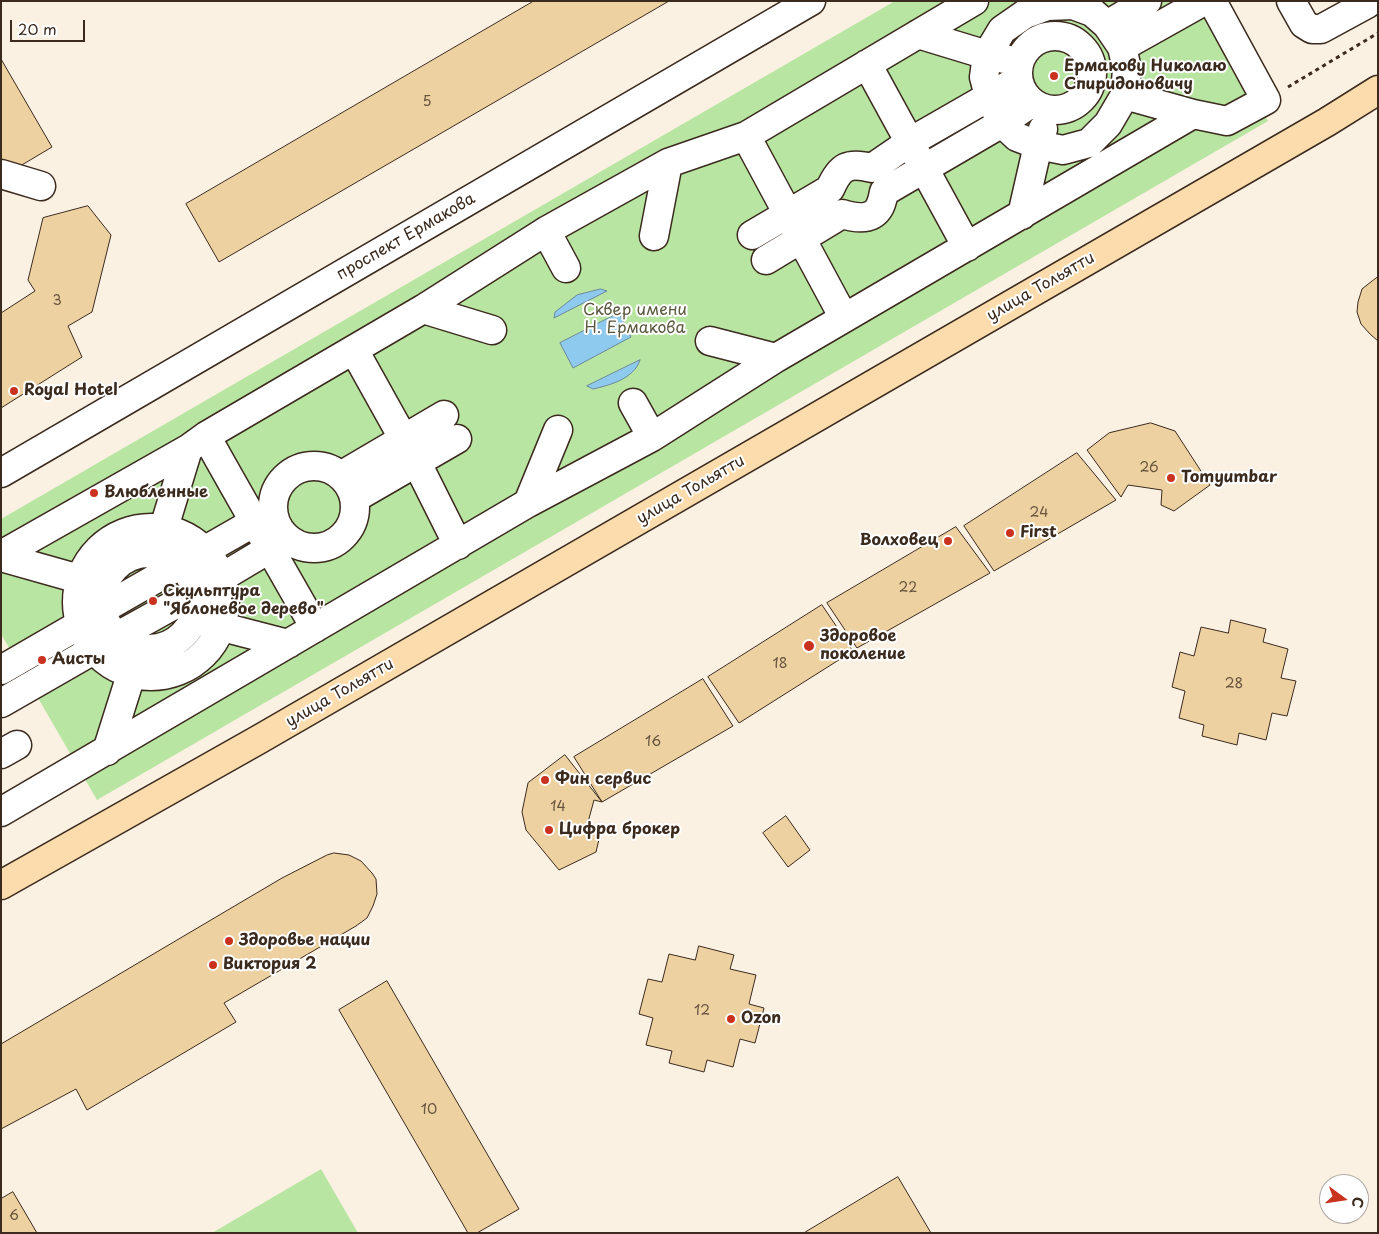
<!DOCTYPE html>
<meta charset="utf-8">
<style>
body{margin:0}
#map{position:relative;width:1379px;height:1234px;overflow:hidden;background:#faf1e3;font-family:"Playpen Sans",sans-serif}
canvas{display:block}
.frame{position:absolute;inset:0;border:2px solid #3b2a1e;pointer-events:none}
.north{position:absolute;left:1319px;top:1174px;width:50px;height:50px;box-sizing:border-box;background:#fff;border:1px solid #b1aaa5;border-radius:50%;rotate:104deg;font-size:14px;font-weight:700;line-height:20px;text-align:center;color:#3b2a1e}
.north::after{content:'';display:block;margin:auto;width:18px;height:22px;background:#c8321e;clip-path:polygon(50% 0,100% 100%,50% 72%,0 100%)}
.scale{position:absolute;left:10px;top:20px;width:75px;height:22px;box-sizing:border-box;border:2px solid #3b2a1e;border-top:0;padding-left:6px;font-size:15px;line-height:18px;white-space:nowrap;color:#3b2a1e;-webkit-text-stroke:4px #fff;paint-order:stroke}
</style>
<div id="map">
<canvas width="1379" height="1234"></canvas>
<div class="frame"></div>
<div class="north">С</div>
<div class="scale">20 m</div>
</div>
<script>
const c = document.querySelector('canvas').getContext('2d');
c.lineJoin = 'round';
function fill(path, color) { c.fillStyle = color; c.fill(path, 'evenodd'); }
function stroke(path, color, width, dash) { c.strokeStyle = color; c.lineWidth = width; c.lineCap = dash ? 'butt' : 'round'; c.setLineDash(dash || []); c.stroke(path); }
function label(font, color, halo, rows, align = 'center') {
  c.font = font + ' "Playpen Sans",sans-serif'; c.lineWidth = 4; c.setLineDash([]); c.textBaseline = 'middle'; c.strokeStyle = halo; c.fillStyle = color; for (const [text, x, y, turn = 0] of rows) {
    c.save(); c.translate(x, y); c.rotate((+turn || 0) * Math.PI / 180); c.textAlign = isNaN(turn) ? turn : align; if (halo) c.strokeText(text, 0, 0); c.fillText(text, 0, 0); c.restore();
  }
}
fill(new Path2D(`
 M895,1H1199L1268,121L97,800L1,634V519Z
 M321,1169L358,1233H212Z`), '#b9e5a2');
const water = new Path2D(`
 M601,289L607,291L554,318L555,312L577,295Z
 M619,313L631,337L573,368L560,343Z
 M640,360C634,379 610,385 593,389L587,386Z`);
fill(water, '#8ec9ee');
stroke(water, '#6d899b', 1);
const building = new Path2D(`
 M534,1H669L219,262L186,204Z
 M1,59L52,147L5,175L1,169Z
 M88,206L111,235L92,312L68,326L82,357L1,408V313L35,291L28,280L43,218Z
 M1378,277V341L1370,334L1361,324L1357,312L1358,302L1362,289L1372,281Z
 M1151,423L1175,431L1210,485L1174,511L1161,505L1162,490L1128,485L1121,497L1087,450L1109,433Z
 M1077,453L1116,500L994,571L964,526Z
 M956,527L990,573L857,648L827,603Z
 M822,605L853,651L739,723L708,677Z
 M1231,620L1266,629L1263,642L1288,649L1281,678L1296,681L1287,716L1272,713L1266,740L1239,733L1237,745L1202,736L1204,725L1179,718L1185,691L1172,687L1180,652L1194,656L1201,627L1228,633Z
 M703,679L733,726L602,802L574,757Z
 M565,755L602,802L594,800L587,826L600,835L596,852L559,870L526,830L522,812L528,783Z
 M786,816L810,850L788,867L763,833Z
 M334,853L349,855L361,861L372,873L376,879L377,894L373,906L367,918L356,926L224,1003L236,1022L87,1110L76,1089L1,1129V1044L282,878L327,855Z
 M699,946L734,955L730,969L756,975L749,1004L764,1008L755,1043L740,1039L733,1067L707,1060L704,1072L669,1063L672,1051L646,1045L653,1018L639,1014L648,979L662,982L669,954L695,960Z
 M387,981L519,1209L477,1233H468L339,1010Z
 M898,1177L931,1233H804Z
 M13,1192L37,1233H1V1199Z`);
fill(building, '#edd1a1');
stroke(building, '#3b2a1e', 1);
const minor = new Path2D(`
 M1291,1L1304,24L1312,29H1321L1367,4
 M1073,5L1092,12L1107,25L1122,47L1127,69L1125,95L1108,124L1089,143L1063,150L1038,145L1017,137L1002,123L989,96L984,77L987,55L1002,30L1025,14L1047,6Z
 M1107,25L1147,1
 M918,34L987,55L1005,59
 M1018 73a37 37 0 1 1 74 0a37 37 0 1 1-74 0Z
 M1122,47L1204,1
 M867,64L967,247
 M1125,95L1193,114L1227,121L1266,100L1212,1
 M746,136L844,318
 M1,174L41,186
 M1022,215L1038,145L1043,129
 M546,231L566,268
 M752,235L830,189C840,166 848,162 872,168L910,142L1018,80
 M654,236L668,163
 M766,260L842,214C855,218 871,221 879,208C882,203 883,197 884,192L1002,123L1031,103
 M423,309L492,330
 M710,341L776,358
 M354,350L417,463L458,545
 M633,403L652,437
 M206,436C242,501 279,564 315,628
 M273 507a41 41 0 1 1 82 0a41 41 0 1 1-82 0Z
 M1,473L811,1
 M342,475L444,415
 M355,498L457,439
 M528,503L558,430
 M77 602a74 74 0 1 1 148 0a74 74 0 1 1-148 0Z
 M159,544L188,449
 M101 601a48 48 0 1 1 96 0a48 48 0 1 1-96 0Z
 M1,555L188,449L206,436L423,309L546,231L668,163L746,136L974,1
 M1,557L97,584
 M203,622L288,644
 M1,670L79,625L101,610L272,512
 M1,703L116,637L197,592L286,539
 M107,751L131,675L137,657
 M1,754L17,745
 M1,812L528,503L652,437L776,358L1193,114`);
const major = new Path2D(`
 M1,885L258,740L1327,122L1378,90`);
stroke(minor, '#3b2a1e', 31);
stroke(major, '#3b2a1e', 31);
stroke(new Path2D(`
 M1288,87L1378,33`), '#3b2a1e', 3, [4, 4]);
stroke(minor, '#fff', 28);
stroke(major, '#fcdcac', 28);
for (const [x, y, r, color] of [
 [1054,76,5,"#c8321e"],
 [14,391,5,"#c8321e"],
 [1171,478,5,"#c8321e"],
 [94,493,5,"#c8321e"],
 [1010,533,5,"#c8321e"],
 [948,541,5,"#c8321e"],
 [153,601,5,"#c8321e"],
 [809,646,6,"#c8321e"],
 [42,660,5,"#c8321e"],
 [545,780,5,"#c8321e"],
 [549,830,5,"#c8321e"],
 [229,941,5,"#c8321e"],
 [213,965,5,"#c8321e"],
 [731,1019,5,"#c8321e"]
]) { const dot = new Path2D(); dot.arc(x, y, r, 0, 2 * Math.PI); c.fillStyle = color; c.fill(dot); stroke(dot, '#fff', 2); }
label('14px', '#68543f', null, [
 ["5",427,102],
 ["3",57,301],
 ["26",1149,468],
 ["24",1039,513],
 ["22",908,588],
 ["18",780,664],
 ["28",1234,684],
 ["16",653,742],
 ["14",558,807],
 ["12",702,1011],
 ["10",429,1110],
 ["6",14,1216]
]);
label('bold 16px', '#3b2a1e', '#fff', [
 ["Ермакову Николаю",1064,67],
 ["Спиридоновичу",1064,85],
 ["Royal Hotel",24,391],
 ["Tomyumbar",1181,478],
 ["Влюбленные",104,493],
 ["First",1020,533],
 ["Волховец",938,541,"right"],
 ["Скульптура",163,592],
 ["\"Яблоневое дерево\"",163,610],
 ["Здоровое",820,637],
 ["поколение",820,655],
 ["Аисты",52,660],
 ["Фин сервис",555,780],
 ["Цифра брокер",559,830],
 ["Здоровье нации",239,941],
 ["Виктория 2",223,965],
 ["Ozon",741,1019]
], 'left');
label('16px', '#3b2a1e', '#fff', [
 ["проспект Ермакова",406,237,-30],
 ["улица Тольятти",1041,287,-30],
 ["улица Тольятти",691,490,-30],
 ["улица Тольятти",340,693,-30]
]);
label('16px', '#5a593f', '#fff', [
 ["Сквер имени",635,311],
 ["Н. Ермакова",635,329]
]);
</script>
